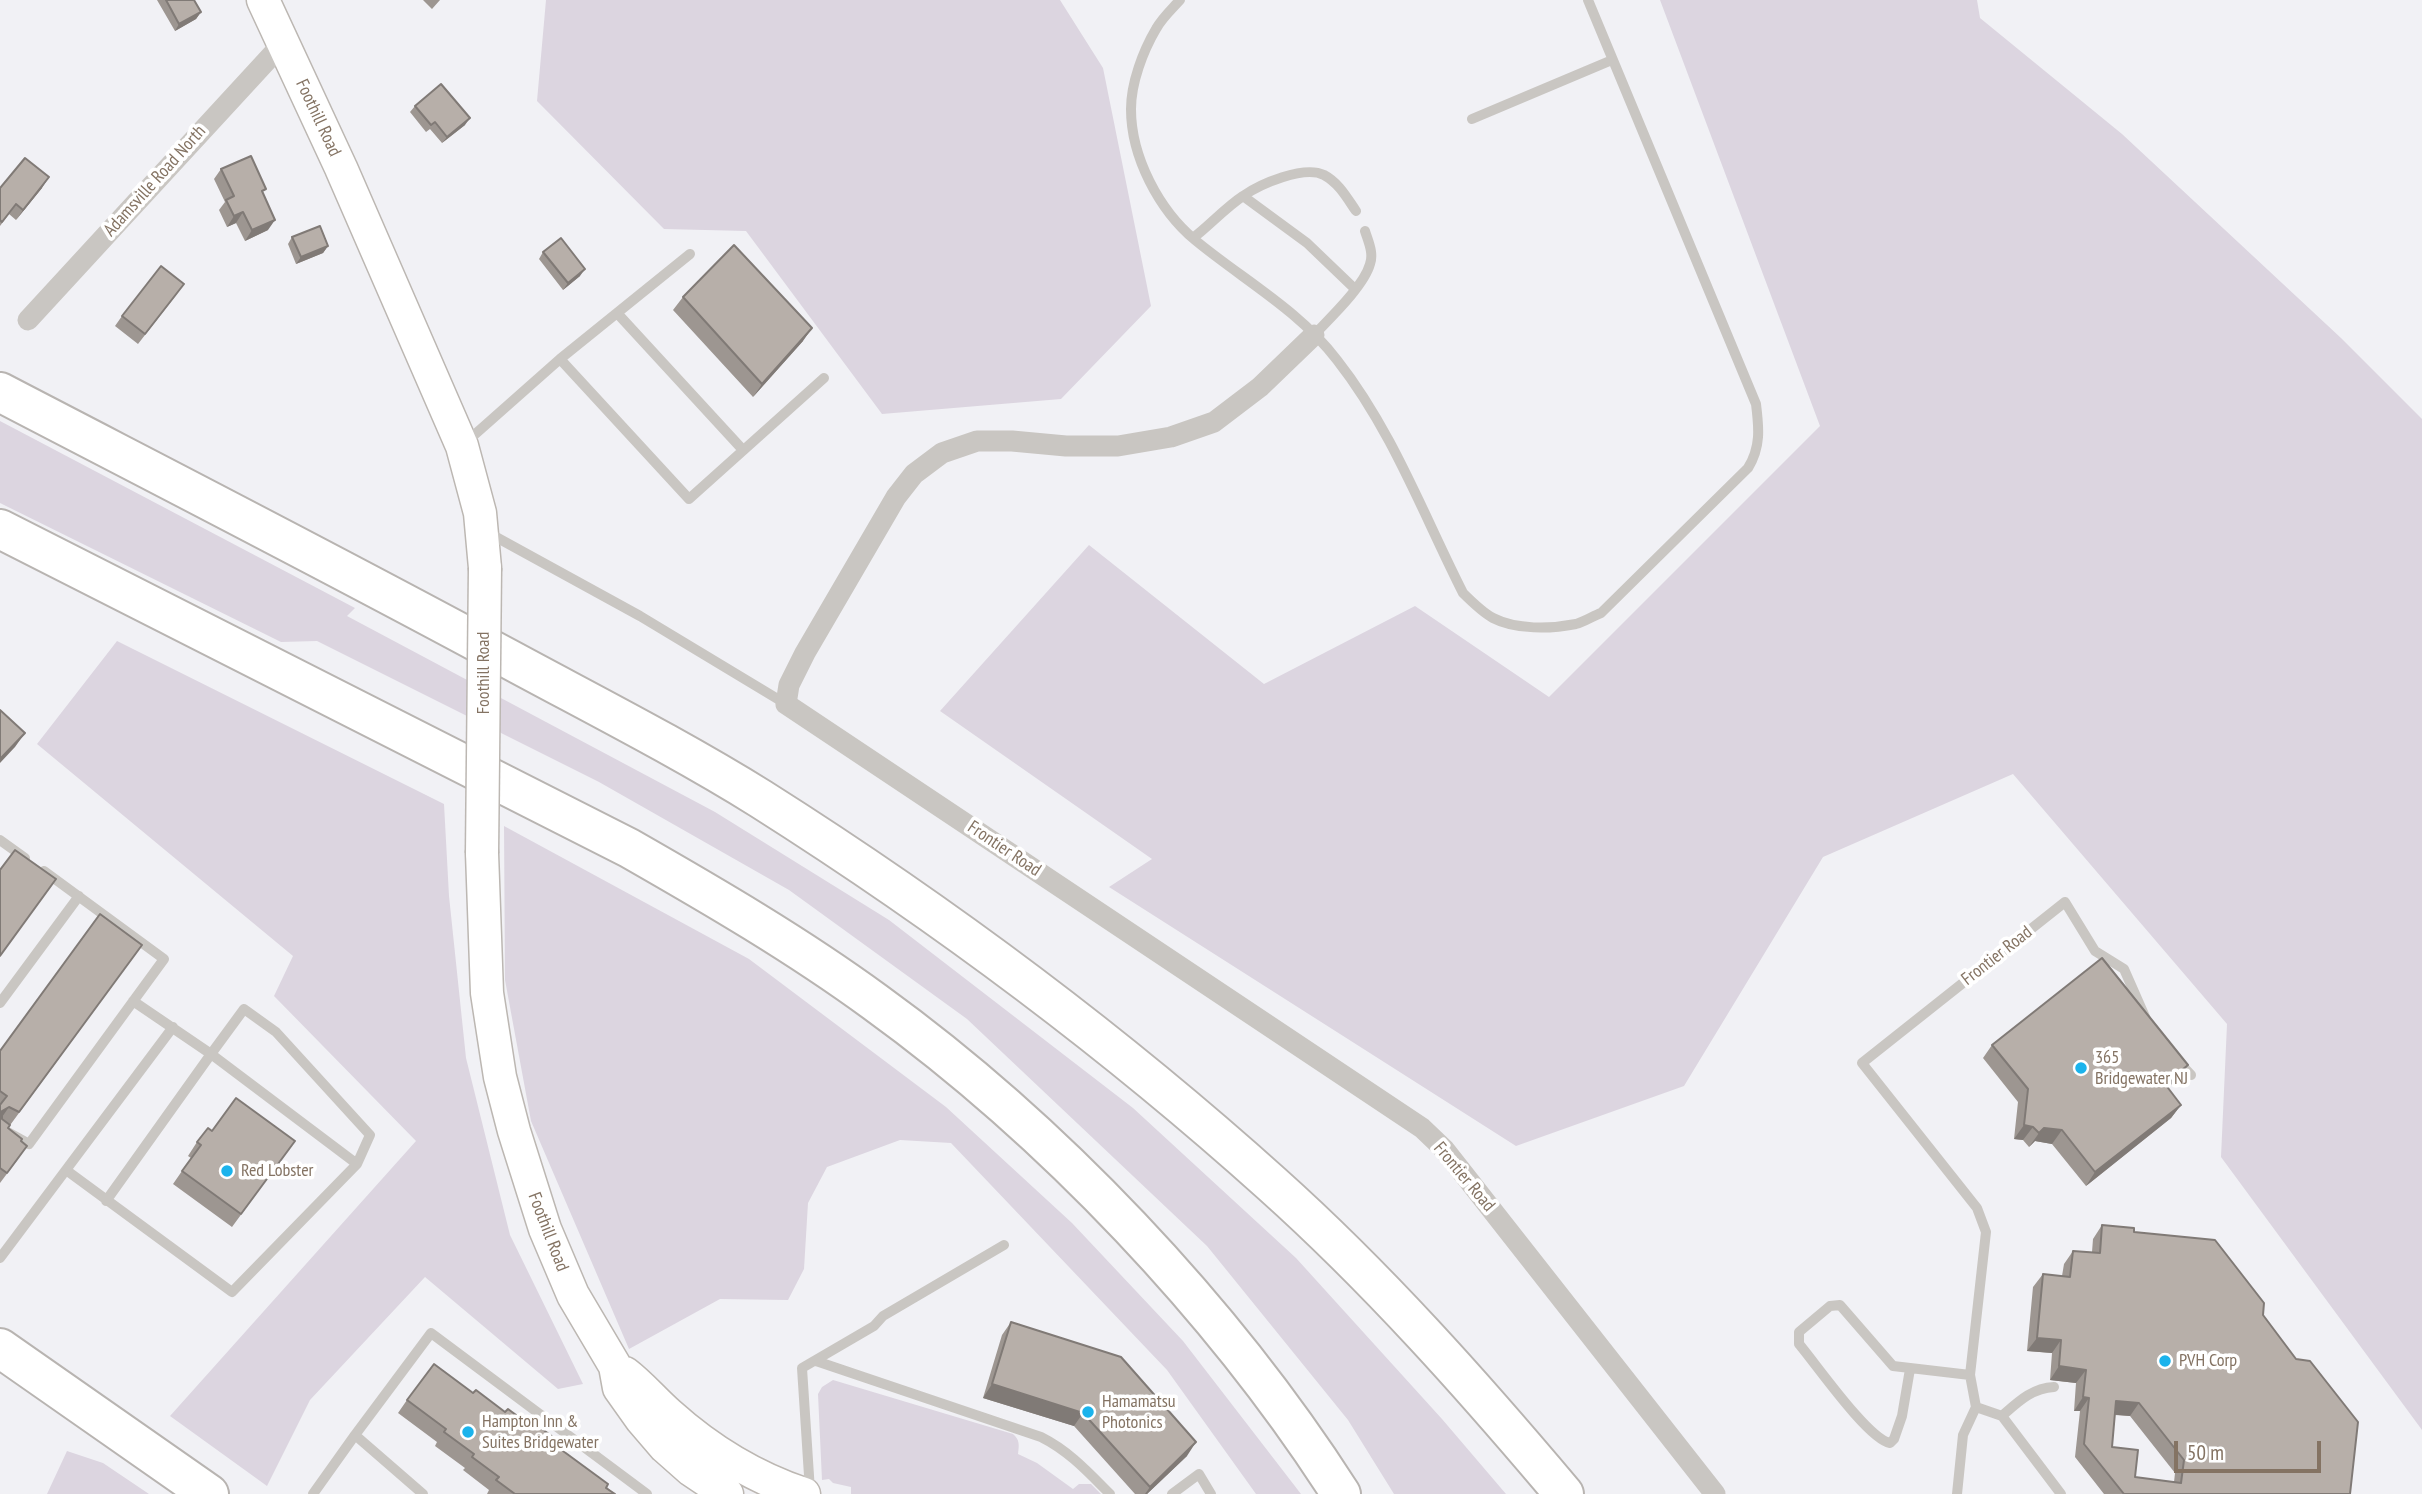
<!DOCTYPE html>
<style>
body{margin:0}
#map{position:relative;width:2422px;height:1494px;overflow:hidden;background:#f1f1f5;font-family:"PT Sans Narrow",sans-serif}
canvas{display:block}
.scale{position:absolute;left:2174px;top:1441px;width:147px;height:32px;box-sizing:border-box;border:4px solid #847363;border-top:0;padding-left:9px;font-size:21px;line-height:24px;white-space:nowrap;color:#847363;-webkit-text-stroke:5px #fff;paint-order:stroke}
</style>
<div id="map">
<canvas width="2422" height="1494"></canvas>
<div class="scale">50 m</div>
</div>
<script>
const c = document.querySelector('canvas').getContext('2d');
c.lineJoin = 'round';
function fill(path, color) { c.fillStyle = color; c.fill(path, 'evenodd'); }
function stroke(path, color, width, dash) { c.strokeStyle = color; c.lineWidth = width; c.lineCap = dash ? 'butt' : 'round'; c.setLineDash(dash || []); c.stroke(path); }
function label(font, color, halo, rows, align = 'center') {
  c.font = font + ' "PT Sans Narrow",sans-serif'; c.lineWidth = 7; c.setLineDash([]); c.textBaseline = 'middle'; c.strokeStyle = halo; c.fillStyle = color; for (const [text, x, y, turn = 0] of rows) {
    c.save(); c.translate(x, y); c.rotate((+turn || 0) * Math.PI / 180); c.textAlign = isNaN(turn) ? turn : align; if (halo) c.strokeText(text, 0, 0); c.fillText(text, 0, 0); c.restore();
  }
}
fill(new Path2D(`
 M546,0H1060L1103,68L1151,306L1061,399L882,414L746,231L664,229L537,101Z
 M1660,0H1977L1980,18L2122,134L2341,338L2422,419V1430L2221,1157L2227,1024L2013,774L1823,857L1684,1086L1516,1146L1109,887L1152,859L940,711L1089,545L1264,684L1415,606L1549,697L1820,426Z
 M0,421L355,608L347,616L715,812L889,920L1133,1108L1296,1258L1442,1419L1506,1494H1394L1348,1420L1207,1246L967,1019L789,890L599,782L317,641L281,642L0,503Z
 M117,641L444,804L449,896L466,1058L510,1235L583,1384L558,1389L425,1277L310,1400L267,1486L170,1416L416,1141L274,996L293,956L37,744Z
 M504,826L749,959L946,1107L1072,1223L1183,1341L1301,1494H1256L1167,1370L951,1143L900,1140L827,1167L808,1203L804,1269L788,1300L720,1299L629,1349L531,1121L505,980Z
 M833,1380L1013,1434C1020,1440 1019,1445 1018,1454L1037,1463L1073,1489L1079,1484H1091L1101,1494H851V1487L833,1483L829,1479L822,1480L818,1394L822,1387Z
 M67,1451L103,1463L149,1494H47Z`), '#dcd5e0');
const secondary = new Path2D(`
 M263,0L341,168L462,446L480,513L485,568
 M482,853L487,993L500,1077L514,1131L545,1229L573,1295L615,1366L619,1388L641,1419L665,1447L691,1470L727,1494
 M625,1373C641,1385 654,1401 669,1414C709,1450 753,1477 804,1494`);
const highway = new Path2D(`
 M0,392C169,480 339,567 507,658C592,704 679,748 761,799C941,913 1113,1041 1272,1184C1377,1278 1473,1386 1564,1494
 M0,529L629,848C713,896 797,945 875,1002C1052,1130 1223,1310 1341,1494
 M0,1348L209,1494`);
stroke(secondary, '#bcb7b2', 35);
stroke(highway, '#b8b4b1', 42);
stroke(new Path2D(`
 M1180,0C1172,9 1162,18 1156,29C1143,51 1131,83 1131,109C1131,157 1159,210 1195,240C1242,279 1299,310 1337,360C1392,430 1423,514 1463,593C1472,602 1482,612 1493,618C1516,630 1551,629 1576,624C1584,622 1593,616 1601,613L1748,468C1761,447 1759,428 1756,404L1588,0
 M1472,119L1612,60
 M1243,196L1307,243L1355,289
 M1193,238C1210,225 1225,208 1243,196C1260,184 1304,165 1324,175C1339,183 1347,198 1356,211
 M617,313L743,450
 M1314,335C1330,318 1364,286 1370,264C1374,253 1368,241 1365,231
 M560,359L690,254
 M464,444L560,359L689,499L824,378
 M485,531L640,616L786,704
 M0,840L25,858
 M0,1003L79,896
 M2176,1059L2191,1075
 M0,1128L29,1144L164,959L44,871
 M66,1170L232,1292L357,1164L370,1135L276,1032L244,1009L211,1054L133,1001
 M106,1201L211,1054L357,1164
 M0,1258L173,1027
 M816,1361L1041,1437C1069,1451 1088,1472 1110,1494
 M1910,1369L1902,1416L1894,1439L1890,1443C1868,1439 1816,1364 1799,1344V1332L1830,1306L1840,1305L1893,1366L1970,1375
 M1976,1407L2002,1416L2061,1494
 M2002,1416C2018,1402 2032,1388 2054,1387
 M810,1491L802,1368L874,1326L883,1316L1004,1245
 M313,1494L355,1435
 M423,1494L355,1435L431,1333L647,1494
 M1172,1494L1199,1474L1211,1494
 M1957,1494L1963,1435L1976,1407L1970,1375L1986,1232L1977,1208L1862,1063L2065,902L2095,951L2124,969L2146,1019`), '#c9c6c2', 10);
stroke(new Path2D(`
 M28,320L283,43
 M1314,335L1260,387L1214,422L1171,437L1118,446H1066L1012,441H977L942,453L914,474L896,497L805,653L789,685L786,704L1422,1128L1444,1149L1715,1494`), '#c9c6c2', 21);
stroke(secondary, '#fff', 32);
stroke(highway, '#fff', 38);
const secondaryBridge = new Path2D(`
 M482,853L485,568`);
stroke(secondaryBridge, '#bcb7b2', 35, []);
stroke(secondaryBridge, '#fff', 32);
fill(new Path2D(`
 M157,0H194L201,12L196,19L175,31Z
 M423,0H440L432,9Z
 M415,106L465,125L442,143L430,129L426,132L410,112Z
 M221,169L263,194L268,230L245,241L236,223L227,227L219,210L225,202L214,179Z
 M0,188H42L16,220L9,214L0,226Z
 M292,237L328,246L323,253L296,264L288,244Z
 M543,252L580,276L563,290L539,259Z
 M177,294L138,344L115,326L122,316Z
 M683,297L803,341L753,397L673,310Z
 M142,945L8,1128L21,1141L18,1159L0,1183V1051Z
 M1992,1045L2188,1065L2178,1079L2167,1088L2181,1105L2171,1118L2086,1186L2052,1144L2035,1141L2029,1147L2023,1140L2014,1139L2018,1102L1983,1058Z
 M212,1131L295,1141L232,1227L173,1184L191,1158L188,1156L197,1142Z
 M2102,1225L2134,1232L2263,1315L2350,1494H2104L2075,1457L2080,1411H2074L2076,1383L2050,1380L2052,1353L2027,1351L2033,1287L2043,1274L2062,1276L2064,1264L2073,1251L2092,1252L2093,1239ZM2115,1415L2130,1416L2175,1473L2174,1482L2135,1477L2112,1447Z
 M1011,1322L1187,1456L1147,1494H1135L1074,1426L983,1398L1002,1335Z
 M473,1393L505,1412L563,1451L615,1494H487L489,1490L463,1470L465,1468L435,1446L437,1442L398,1413L407,1400Z`), '#9d9691');
fill(new Path2D(`
 M201,12L196,19L175,31L179,24Z
 M470,118L465,125L442,143L447,137Z
 M49,177L42,188L16,220L23,210Z
 M243,212L236,223L227,227L234,216Z
 M275,220L268,230L245,241L252,230Z
 M328,246L323,253L296,264L301,257Z
 M585,269L580,276L563,290L568,283Z
 M812,328L803,341L753,397L762,384Z
 M25,733L15,747L0,763V759Z
 M2188,1065L2178,1079L2155,1097L2165,1084Z
 M2181,1105L2171,1118L2086,1186L2095,1172Z
 M9,1107L0,1120L2,1111Z
 M2024,1125L2033,1127L2023,1140L2014,1139Z
 M2044,1128L2062,1130L2052,1144L2035,1141L2029,1147L2039,1133Z
 M2037,1338L2061,1340L2052,1353L2027,1351Z
 M2059,1366L2086,1370L2076,1383L2050,1380Z
 M992,1384L1083,1413L1074,1426L983,1398Z
 M2083,1397L2089,1398L2080,1411H2074Z
 M2116,1401L2139,1403L2130,1416L2107,1414Z
 M1196,1442L1187,1456L1147,1494H1145L1150,1487Z`), '#807a76');
const building = new Path2D(`
 M166,0H194L201,12L179,24Z
 M441,84L470,118L447,137L435,122L431,125L415,106Z
 M251,156L266,189L262,191L275,220L252,230L243,212L234,216L226,200L234,196L221,169Z
 M25,158L49,177L23,210L16,204L2,222L0,220V188Z
 M320,226L328,246L301,257L292,237Z
 M561,238L585,269L568,283L543,252Z
 M734,245L812,328L762,384L683,297Z
 M161,266L184,284L145,334L122,316Z
 M0,710L25,733L0,759Z
 M15,850L56,879L0,956V870Z
 M100,914L142,945L19,1112L9,1107L2,1111V1119L10,1125L8,1128L22,1139L21,1141L27,1146L7,1173L0,1168V1105L7,1096L0,1091V1051Z
 M2102,958L2188,1065L2165,1084L2181,1105L2095,1172L2062,1130L2044,1128L2039,1133L2033,1127L2024,1125L2028,1089L1992,1045Z
 M236,1098L295,1141L241,1214L182,1171L201,1145L197,1142L208,1128L212,1131Z
 M2102,1225L2134,1228V1232L2215,1240L2264,1303L2263,1315L2296,1359L2310,1361L2358,1422L2350,1494H2124L2084,1444L2089,1398L2083,1397L2086,1370L2059,1366L2061,1340L2037,1338L2043,1274L2070,1277L2073,1251L2100,1253ZM2116,1401L2139,1403L2184,1460L2181,1483L2135,1477L2138,1450L2112,1447Z
 M1011,1322L1121,1357L1196,1442L1150,1487L1083,1413L992,1384Z
 M434,1364L473,1393L476,1390L505,1412L508,1409L535,1429L537,1425L566,1447L563,1451L608,1484L606,1488L615,1494H515L496,1480L499,1477L472,1457L474,1454L444,1432L446,1429L407,1400Z`);
fill(building, '#b7afa9');
stroke(building, '#807a76', 2);
for (const [x, y, r, color] of [
 [2081,1068,7,"#1bb3ec"],
 [227,1171,7,"#1bb3ec"],
 [2165,1361,7,"#1bb3ec"],
 [1088,1412,7,"#1bb3ec"],
 [468,1432,7,"#1bb3ec"]
]) { const dot = new Path2D(); dot.arc(x, y, r, 0, 2 * Math.PI); c.fillStyle = color; c.fill(dot); stroke(dot, '#fff', 2.5); }
label('18px', '#847363', '#fff', [
 ["Foothill Road",318,118,65],
 ["Adamsville Road North",155,181,-48],
 ["Foothill Road",484,673,-90],
 ["Frontier Road",1004,849,34],
 ["Frontier Road",1997,956,-38],
 ["Frontier Road",1464,1177,50],
 ["Foothill Road",548,1232,69]
]);
label('18px', '#847363', '#fff', [
 ["365",2095,1058],
 ["Bridgewater NJ",2095,1079],
 ["Red Lobster",241,1171],
 ["PVH Corp",2179,1361],
 ["Hamamatsu",1102,1402],
 ["Photonics",1102,1423],
 ["Hampton Inn &",482,1422],
 ["Suites Bridgewater",482,1443]
], 'left');
</script>
